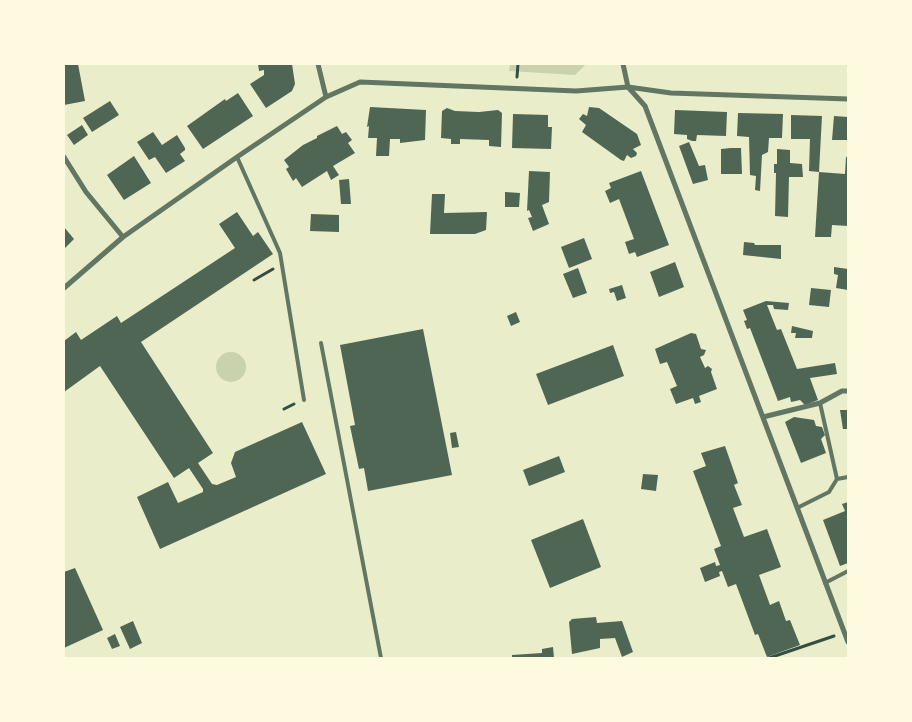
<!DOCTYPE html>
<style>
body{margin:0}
#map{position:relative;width:912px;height:722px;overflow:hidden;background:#e9edc9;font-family:Quicksand,sans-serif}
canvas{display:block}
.frame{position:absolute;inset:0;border:65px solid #fefae0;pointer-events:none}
</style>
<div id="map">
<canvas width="912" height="722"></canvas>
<div class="frame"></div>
</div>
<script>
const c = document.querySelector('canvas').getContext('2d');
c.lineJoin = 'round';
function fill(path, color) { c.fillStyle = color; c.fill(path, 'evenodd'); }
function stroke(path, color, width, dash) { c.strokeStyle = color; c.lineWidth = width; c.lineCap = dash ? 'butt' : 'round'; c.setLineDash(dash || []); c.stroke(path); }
fill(new Path2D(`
 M510,64H586L575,75L509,71Z
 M216 367a15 15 0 1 1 30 0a15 15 0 1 1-30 0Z`), '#cad2ad');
fill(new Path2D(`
 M64,64H78L85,101L64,105Z
 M258,64H292L295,84L292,91L266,108L250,84L264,75V70L259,71Z
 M238,93L253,116L203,149L187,126L225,99L226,101Z
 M110,101L119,115L92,132L83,118Z
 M370,107L426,110L425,140L400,143V139H390L389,156H376L377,138H368L369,126L367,127Z
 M589,107L599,108L637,134L641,145L633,149L637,153L636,156L631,158L627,155L624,161L621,160L582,132L586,125L579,119L583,114L587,116Z
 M447,108L455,111L479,112L498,110L502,113L501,147L489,146V140L460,139V144H451V139L441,138L442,111Z
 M675,110L727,112L726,136L697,135L696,141H692L687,139V135L674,134Z
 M738,113L783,114L782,138H769L768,152L762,155L760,191L755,190L756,176L750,175L749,137L737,136Z
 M513,114L548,115V127H552L551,149L512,148Z
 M791,115L822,116L819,172L809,171L810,139H791Z
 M834,116L848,117V140H832Z
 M82,125L88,135L74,145L67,135Z
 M337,126L342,134L346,132L352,140L348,143L355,153L333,166L339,175L331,180L327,171L302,187L296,178L293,181L286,169L289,167L284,160L303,145L317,138V136Z
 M153,132L162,145L177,135L185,148V150L180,154L185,161L166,173L155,157L149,160L137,142Z
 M689,142L699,166L705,165L708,180L693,184L679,146Z
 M731,148H741L742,174H721V149Z
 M777,149L790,150V163L802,164L803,177H789L788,217L775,216L776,173H774V164H777Z
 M134,156L151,183L124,200L107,175Z
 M846,157H848V226L832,225L831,237H815L819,172L845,174Z
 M529,171L550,172L549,202L542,205L549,224L533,231L528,218L532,217L529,210L527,211Z
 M641,171L669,245L637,257L635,252L629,254L625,242L634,239L619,199L610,203L605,191L611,188L609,183Z
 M349,179L351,204H341L339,180Z
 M505,192L520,193L519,207H505Z
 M432,194H445L444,213L487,212L486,230L475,234H430Z
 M237,212L253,236L258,232L273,254L141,342L213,453L198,463L212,484L217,485L236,477L231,463L235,452L302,422L326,474L160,549L137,497L168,482L178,503L203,492V489L189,468L174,478L100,366L64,392V341L76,332L81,340L117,316L121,323L235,248L219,224Z
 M311,214L339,215V232L310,231Z
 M64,227L74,239L64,249Z
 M584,238L592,259L569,268L561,247Z
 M744,242L754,243L755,245H781V259L743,255Z
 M675,262L684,287L659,297L650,272Z
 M834,267L848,269V290L836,288L838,275L834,274Z
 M578,268L587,293L573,298L563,274Z
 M622,285L626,298L617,301L614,292L610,293L609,289Z
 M811,288L831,290L829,307L809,305Z
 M766,301L789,303L788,310L774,309L773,305H767L777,330L781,329L797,369L835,363L837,374L810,378L818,400L805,405L800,400L791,402L790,397L778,401L750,328L747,329L744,321L747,320L743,310Z
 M516,312L520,322L511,326L507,316Z
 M792,326L813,331L812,338H795L796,333H791Z
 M423,329L452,475L368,491L364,468L359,469L350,426L355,425L340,345Z
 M691,333L696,334L701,349L706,350L704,355L700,357L705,368L708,366L712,369L711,372L717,389L699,396L701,402L695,404L693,398L676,404L670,389L677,386L667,362L660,364L655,349Z
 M613,345L624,376L548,405L536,374Z
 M840,410H848V429H843Z
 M794,417L814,420L816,426L822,427L825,435L821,439L826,453L801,463L785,422Z
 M456,432L459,447L452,448L450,433Z
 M725,446L738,483L734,485L742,505L733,508L744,537L767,529L781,567L759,575L770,605L779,601L786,621L790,620L800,645L767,657L758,634L755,635L736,584L728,587L722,571L719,572L720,576L705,582L700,568L715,562L716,566L720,565L714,549L721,546L693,471L706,466L701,453Z
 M559,456L565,472L529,486L523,470Z
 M643,474L658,475L656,491L641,489Z
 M848,502V563L840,566L823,520L845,511L842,504Z
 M583,519L601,567L550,588L531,540Z
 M75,568L103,630L64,648V572Z
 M596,617L597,623L622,621L633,652L622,657L615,638L600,639V648L572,654L569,622L572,619Z
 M133,621L142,643L130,649L120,627Z
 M115,634L120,646L112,649L107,638Z
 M553,647L554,658H512V655L542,653V649Z`), '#4f6655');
stroke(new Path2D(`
 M517,77L518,64
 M254,280L273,269
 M284,409L294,404
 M769,658L834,636`), '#344e41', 3);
stroke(new Path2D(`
 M237,157L280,253L304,400
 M321,343L381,658
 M820,403L837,479
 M797,508L829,492L837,479L848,477
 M825,583L848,571`), '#617663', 4);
stroke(new Path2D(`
 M318,64L326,97
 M623,64L628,87L645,106L848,642
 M64,157L86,192L123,237
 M64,288L123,237L237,157L326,97L360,82L576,91L628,87L671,93L848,99
 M763,417L820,403L842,391H848`), '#617663', 5);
</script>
